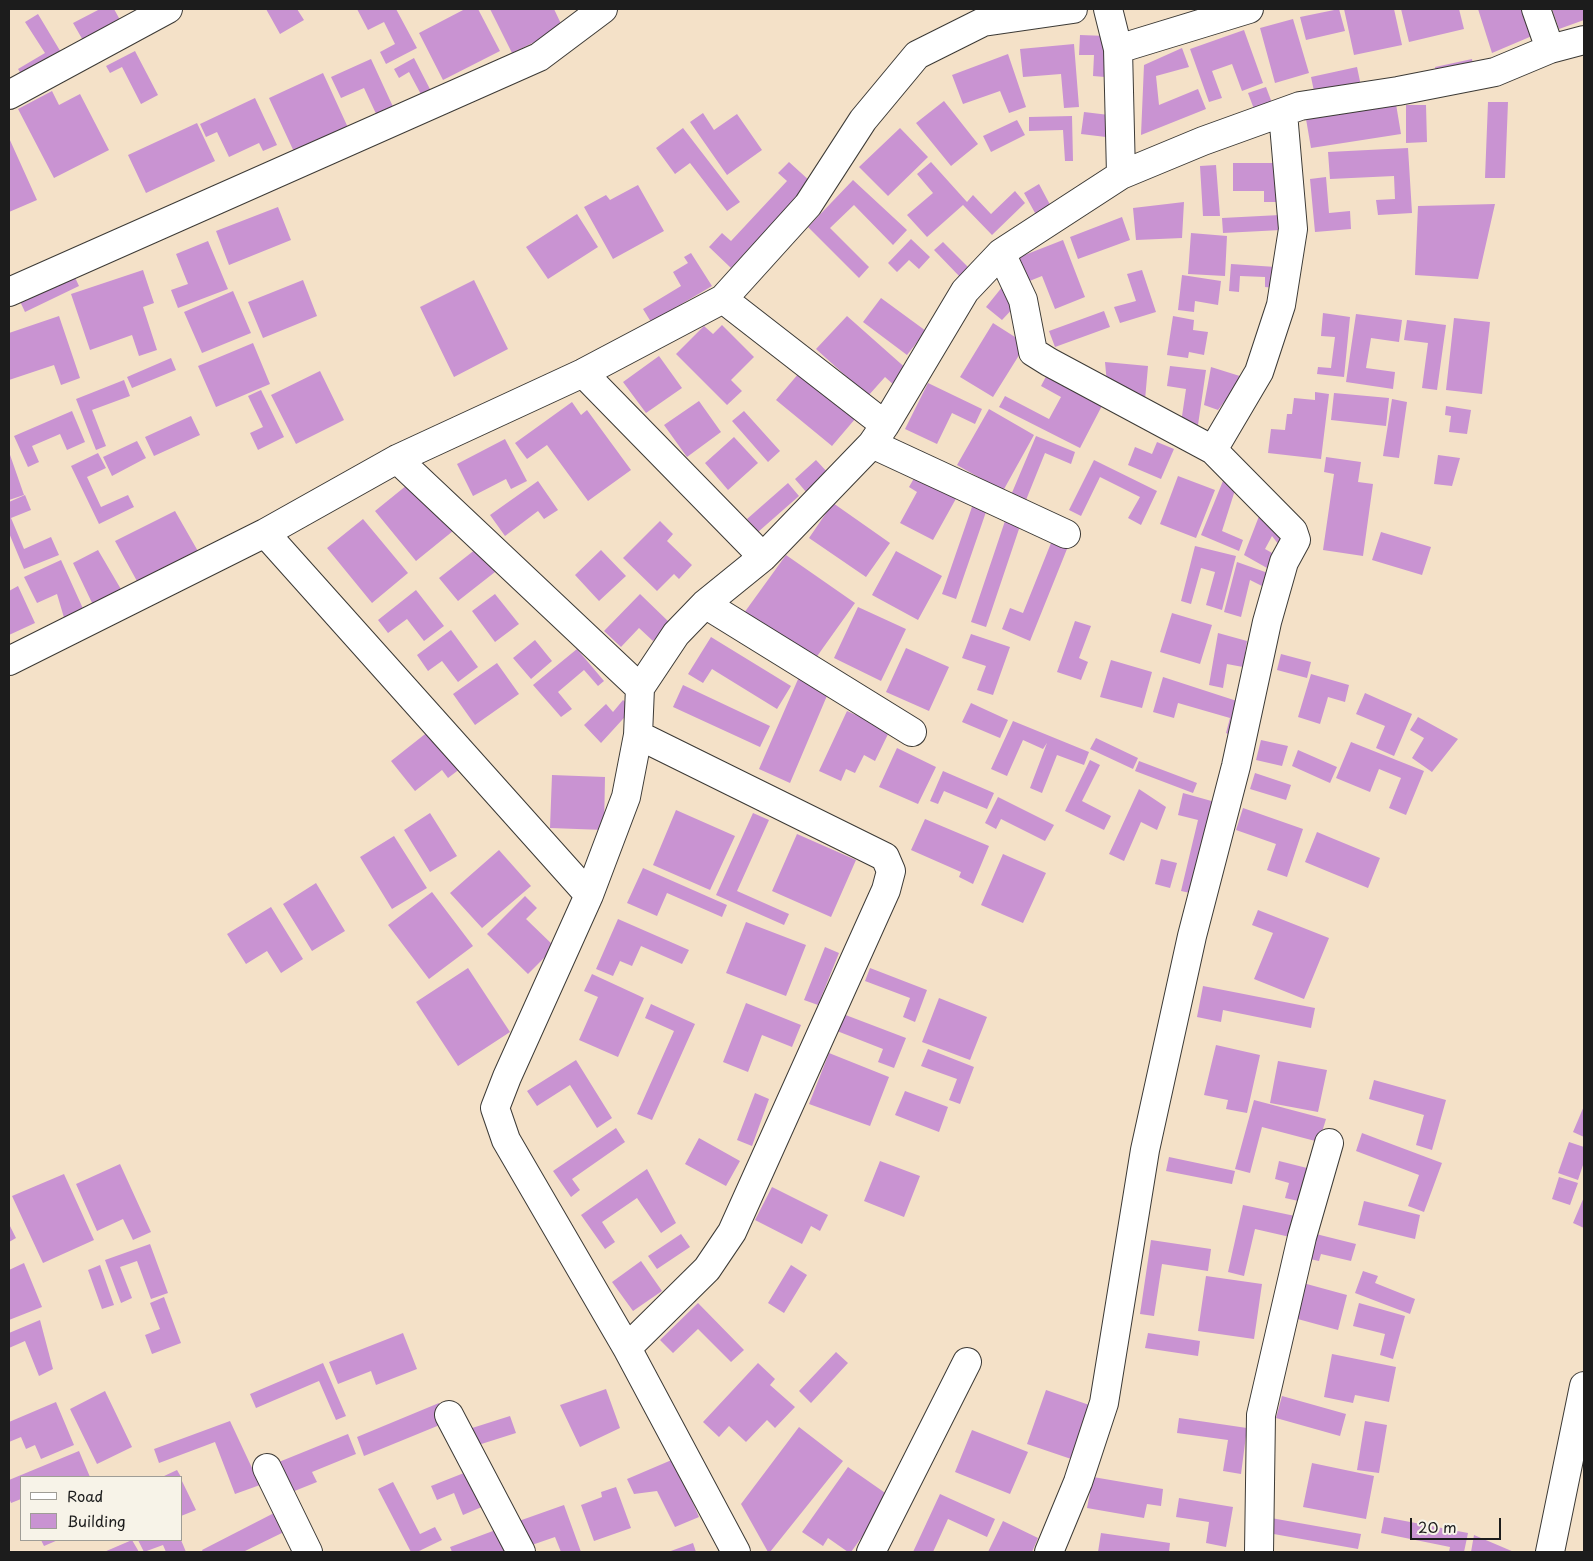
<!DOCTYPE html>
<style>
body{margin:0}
#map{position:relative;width:1593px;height:1561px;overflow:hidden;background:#f4e1c8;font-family:"Playpen Sans",sans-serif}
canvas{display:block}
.frame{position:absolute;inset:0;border:10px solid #1c1c1c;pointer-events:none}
.legend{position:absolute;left:20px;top:1476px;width:162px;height:65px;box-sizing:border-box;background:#f7f3e8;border:1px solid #9f9d96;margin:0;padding:6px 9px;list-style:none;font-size:15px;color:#1c1c1c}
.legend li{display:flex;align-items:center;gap:10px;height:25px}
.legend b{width:25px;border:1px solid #9f9d96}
.scale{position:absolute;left:1410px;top:1518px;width:91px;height:22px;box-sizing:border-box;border:2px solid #1c1c1c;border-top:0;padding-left:6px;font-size:15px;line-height:18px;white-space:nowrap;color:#1c1c1c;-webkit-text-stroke:4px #f7f3e8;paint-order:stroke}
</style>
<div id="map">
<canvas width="1593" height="1561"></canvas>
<div class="frame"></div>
<ul class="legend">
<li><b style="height:6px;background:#fff"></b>Road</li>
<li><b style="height:14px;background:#c993d2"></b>Building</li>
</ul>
<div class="scale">20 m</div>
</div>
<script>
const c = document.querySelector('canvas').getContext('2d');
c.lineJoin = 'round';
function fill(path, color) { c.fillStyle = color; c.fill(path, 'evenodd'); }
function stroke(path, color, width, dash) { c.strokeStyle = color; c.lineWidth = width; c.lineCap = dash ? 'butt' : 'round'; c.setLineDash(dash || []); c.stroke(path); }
fill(new Path2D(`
 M100,9H114L125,29L88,49L73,23Z
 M266,9H297L304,20L280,34Z
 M357,9H396L417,48L386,64L380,52L395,44L384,22L368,30Z
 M465,9H478L500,51L443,80L419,33Z
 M490,9H554L563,28L512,53Z
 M1339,9L1345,31L1306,40L1300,17Z
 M1344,9H1394L1402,45L1354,55Z
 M1401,9H1459L1464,29L1409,42Z
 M1478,9H1523L1532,36L1492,53Z
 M1552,9H1584V20L1559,29Z
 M38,14L65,59L26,82L18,69L45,53L25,22Z
 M1293,19L1309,73L1275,83L1260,28Z
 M1244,30L1263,83L1242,91L1232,64L1212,71L1222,98L1209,102L1190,49Z
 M1080,35L1107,36L1105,77L1093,76L1094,55H1079Z
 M1074,44L1079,107L1064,108L1061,74L1023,77L1020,49Z
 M1182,48L1189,67L1156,76L1159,105L1198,89L1206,109L1141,135L1144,65Z
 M135,51L158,95L141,104L122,67L110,73L106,66Z
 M1008,54L1026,107L1009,113L1000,91L963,104L952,75Z
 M414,58L433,95L424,100L409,72L399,78L394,69Z
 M371,59L395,111L378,118L364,88L341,98L331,77Z
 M1472,59L1474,71L1437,79L1435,67Z
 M1357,67L1361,86L1315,96L1311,77Z
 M323,73L350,132L296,156L269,98Z
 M1266,87L1272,103L1254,109L1248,93Z
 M52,91L59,105L80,94L109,150L54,178L18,109Z
 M255,98L277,145L263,151L259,143L229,157L217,132L206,137L200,124Z
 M944,101L978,144L951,166L916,123Z
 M1488,102H1508L1505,178H1485Z
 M1396,104L1401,134L1311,148L1306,119Z
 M1406,105H1426L1427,142L1406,143Z
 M1084,112L1109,115L1106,137L1081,134Z
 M703,113L714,130L737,114L762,150L727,175L690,122Z
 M1072,116L1073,161H1065L1063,130L1029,131V117Z
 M1017,120L1025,135L991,152L983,136Z
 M197,123L215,161L146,193L128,155Z
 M683,128L740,202L727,211L690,163L675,174L656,148Z
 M900,128L928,157L888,196L859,167Z
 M9,138L37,200L9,212Z
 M1408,148L1412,213L1378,215L1376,200L1395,199L1394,176L1330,179L1328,152Z
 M789,162L811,182L731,268L709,247L722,233L731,241L787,181L778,173Z
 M931,162L967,202L973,195L991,214L1015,191L1025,203L992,235L963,205L927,237L907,215L933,193L917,174Z
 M1233,163H1277L1278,202H1264V191H1233Z
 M1216,165L1220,216H1203L1200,166Z
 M1326,177L1329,213L1350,211L1351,229L1315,232L1310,179Z
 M853,180L907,230L893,245L854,205L830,228L869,267L859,278L808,227Z
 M1039,184L1055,214L1040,222L1024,193Z
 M638,185L664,231L613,259L584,207L606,195L610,200Z
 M1184,202L1182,238L1136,240L1133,208Z
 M1495,204L1478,279L1415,275L1418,206Z
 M278,207L291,240L229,265L216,231Z
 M577,214L598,247L548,279L526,247Z
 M1280,215L1281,230L1223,233L1222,218Z
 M1122,217L1130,240L1078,259L1070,237Z
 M1191,233L1227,236L1225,276L1188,274Z
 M911,239L930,257L919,269L909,260L897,272L888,263Z
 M1063,240L1085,297L1055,309L1042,276L1027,282L1017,258Z
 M208,241L228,289L178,308L171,290L188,284L176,254Z
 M943,242L970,269L961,278L934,250Z
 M691,253L712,286L651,322L643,309L681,286L673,272L688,263L684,257Z
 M1231,264L1276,267L1275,288L1265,287V277L1240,276L1239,292L1229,291Z
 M71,269L79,286L25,312L17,295Z
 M143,270L154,303L143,307L157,350L139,356L132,335L90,350L71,294Z
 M1142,270L1156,312L1120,323L1114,307L1136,301L1127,274Z
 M1182,275L1221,281L1218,305L1195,301L1194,312L1178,310Z
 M303,280L317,316L263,338L248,302Z
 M474,280L508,349L454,377L420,307Z
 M1007,281L1018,303L1002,320L986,307Z
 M233,291L251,333L202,353L184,312Z
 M881,298L926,331L907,355L863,322Z
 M1104,311L1110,327L1055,347L1049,331Z
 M1323,313L1350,317L1344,377L1317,374L1318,367L1331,368L1335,337L1321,336Z
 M1356,314L1402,320L1399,342L1371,338L1366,368L1395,372L1393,389L1346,382Z
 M59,316L80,378L61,385L54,365L9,380V333Z
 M847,316L909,371L895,386L885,377L868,396L816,349Z
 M1173,316L1194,320L1193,330L1208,332L1204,355L1189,352L1188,358L1167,355Z
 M1454,318L1490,322L1482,394L1446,390Z
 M1407,320L1446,325L1437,390L1422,388L1428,343L1404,340Z
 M993,323L1026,344L993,397L960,377Z
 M722,325L754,357L731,380L742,391L727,405L676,354L704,326L713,334Z
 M253,343L270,384L216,407L198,366Z
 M659,356L682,388L646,413L623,382Z
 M171,358L176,370L132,388L127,377Z
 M1105,362L1148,366L1145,400L1107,384Z
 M805,366L861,412L832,446L776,400Z
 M1170,366L1206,370L1198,425L1181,423L1186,389L1167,386Z
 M1211,367L1243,377L1218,410L1204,405Z
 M1050,369L1106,398L1080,448L999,407L1005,396L1049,419L1061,397L1041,386Z
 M320,371L344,420L296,444L271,395Z
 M124,380L130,396L92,410L106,446L96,450L76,399Z
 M928,383L982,409L975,424L952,413L937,444L905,429Z
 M261,390L284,437L258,450L250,433L263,427L248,396Z
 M1315,392L1329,394L1321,459L1268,453L1271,429L1285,430L1287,414H1292L1294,398L1315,400Z
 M1334,393L1389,398L1386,426L1331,420Z
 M1392,399L1407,402L1399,458L1383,456Z
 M699,401L721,432L687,457L664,425Z
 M572,402L581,415L587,410L631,470L588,501L547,445L527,459L515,443Z
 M1446,406L1471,410L1467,434L1449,432L1451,416L1445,415Z
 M989,409L1034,435L1003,491L957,465Z
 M72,411L85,442L67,450L60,434L32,446L39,462L28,467L14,436Z
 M744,411L780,451L768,462L732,421Z
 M191,416L200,435L154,456L145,437Z
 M1036,436L1075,452L1071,464L1045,453L1026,500L1011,495Z
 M734,437L758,463L728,490L705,463Z
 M505,439L527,481L511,489L506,479L473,496L457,464Z
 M137,441L146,458L112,476L103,457Z
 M1157,442L1174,449L1161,479L1128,465L1135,447L1152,454Z
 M9,452L24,495L9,500Z
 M98,453L106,468L87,477L101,507L128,495L134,507L99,524L71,466Z
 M1438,455L1460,458L1452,486L1434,484Z
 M1326,457L1361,462L1358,482L1373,484L1363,556L1323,550L1334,474L1324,472Z
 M816,460L829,474L807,493L795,479Z
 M1094,460L1157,491L1141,525L1128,518L1140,497L1100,477L1081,516L1069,510Z
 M917,473L958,495L933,540L900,523L917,492L909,487Z
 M1178,476L1215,490L1196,538L1160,524Z
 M1225,476L1236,487L1222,531L1243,540L1239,551L1201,535Z
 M412,481L453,531L416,561L375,511Z
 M538,481L558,510L544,519L538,511L505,536L490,515Z
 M788,483L799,496L758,532L747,519Z
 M25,495L31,510L11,518L24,549L51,537L59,555L24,569L9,533V502Z
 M833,503L890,543L866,577L809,538Z
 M973,504L987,509L956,599L942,594Z
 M175,511L199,553L138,583L115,541Z
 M1261,511L1283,534L1279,545L1272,536L1265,549L1274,554L1267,568L1244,555Z
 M1006,518L1021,523L986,627L971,622Z
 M363,519L408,573L372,603L327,548Z
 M660,521L673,534L667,541L692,565L679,579L674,574L657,591L623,558Z
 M1381,532L1431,547L1422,575L1372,560Z
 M1053,538L1069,544L1030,641L1002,629L1010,608L1023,613Z
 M1195,546L1236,556L1222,610L1206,605L1215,572L1201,568L1191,604L1181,601Z
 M476,549L495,572L458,601L439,578Z
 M98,550L122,591L94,607L73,563Z
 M601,550L626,576L599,601L575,575Z
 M896,551L942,576L918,620L872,595Z
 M786,555L855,603L813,662L744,613Z
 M61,560L85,613L65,621L57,594L37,603L24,577Z
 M1237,562L1268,573L1266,588L1250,580L1241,617L1224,612Z
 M18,586L35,623L9,635V591Z
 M416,590L444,626L424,641L407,619L388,633L378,620Z
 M495,594L519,624L495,642L472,611Z
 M640,594L670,623L653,641L639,628L621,647L604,631Z
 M858,607L906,629L881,681L834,658Z
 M1172,613L1212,625L1200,664L1160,652Z
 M1075,621L1091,626L1079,658L1088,662L1081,680L1057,672Z
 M451,630L478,667L458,682L442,661L428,671L417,655Z
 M1218,633L1247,641L1243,667L1227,664L1223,688L1209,685Z
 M971,634L1010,647L993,695L977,690L986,666L962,658Z
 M711,637L791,686L777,709L712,669L703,683L688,674Z
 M535,640L552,661L531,679L513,658Z
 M906,648L949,667L929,711L886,692Z
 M577,649L604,681L598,686L584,670L558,692L572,709L561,717L533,685Z
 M1281,654L1311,662L1307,678L1277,670Z
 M1111,660L1152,672L1142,708L1100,697Z
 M497,663L519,694L475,725L453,694Z
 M1311,674L1349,685L1345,702L1328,697L1320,724L1298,717Z
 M799,677L829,691L790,783L759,769Z
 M1163,677L1240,702L1232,736L1226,733L1230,718L1178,703L1174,718L1153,712Z
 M683,685L770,726L760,747L673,707Z
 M1365,693L1412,714L1394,756L1376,748L1385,726L1356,714Z
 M623,700L633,708L601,743L584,725L606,704L613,712Z
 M971,703L1008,720L1000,738L962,722Z
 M847,711L890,730L875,761L864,755L855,773L846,769L841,781L819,771Z
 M1418,717L1458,739L1432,772L1412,758L1424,738L1410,730Z
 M1013,721L1089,752L1084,765L1057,755L1042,793L1030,788L1047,743L1043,749L1023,740L1007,776L991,769Z
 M434,727L465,765L448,778L442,770L415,791L391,761Z
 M1096,738L1138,758L1133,769L1090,749Z
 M1261,740L1288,746L1282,766L1256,760Z
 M1351,742L1424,771L1406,815L1389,808L1401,778L1379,769L1370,792L1336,778Z
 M897,748L936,767L918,804L879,787Z
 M1298,750L1337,767L1330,783L1292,766Z
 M1090,760L1100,765L1082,801L1111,816L1104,830L1065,811Z
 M1139,761L1197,783L1193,793L1135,771Z
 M943,771L994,793L987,809L944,791L938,804L930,801Z
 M1255,773L1291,785L1286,800L1250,789Z
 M552,775L605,777L604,830L550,828Z
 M1139,789L1166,807L1157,830L1141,822L1124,861L1109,854Z
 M1183,793L1215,802L1195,894L1181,891L1198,820L1178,815Z
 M998,797L1054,825L1045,841L1001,819L996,829L985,823Z
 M1243,808L1303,829L1287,877L1267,870L1276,844L1236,830Z
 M676,810L735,836L710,890L653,865Z
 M430,813L457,856L430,872L404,830Z
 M753,813L769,820L737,891L789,914L784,925L716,895Z
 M925,819L989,846L973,884L959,877L961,872L911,850Z
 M1317,832L1380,858L1368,888L1305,862Z
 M797,834L856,860L831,917L772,891Z
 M394,836L427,888L392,909L360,857Z
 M499,850L531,886L482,928L450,893Z
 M1003,854L1046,873L1023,923L981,905Z
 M1161,859L1177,863L1170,888L1155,884Z
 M643,868L727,905L722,917L667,893L657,916L627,903Z
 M316,883L345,931L312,951L283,904Z
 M432,892L473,946L429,979L388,925Z
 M525,896L537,908L526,919L555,947L528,974L487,934Z
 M271,907L303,959L281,973L267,951L246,964L227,934Z
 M1258,910L1329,938L1304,999L1254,979L1273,933L1252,925Z
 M618,919L689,950L682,964L641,946L632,966L620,961L613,976L596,969Z
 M746,922L806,945L786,996L726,973Z
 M825,947L839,953L818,1005L804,1000Z
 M468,968L510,1032L458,1066L416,1002Z
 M870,968L927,990L915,1022L903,1017L910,998L865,981Z
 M592,974L644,998L618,1057L579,1040L598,997L584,991Z
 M1203,986L1315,1008L1311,1028L1223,1010L1221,1022L1197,1017Z
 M939,998L987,1017L970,1060L922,1042Z
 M746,1003L801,1025L792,1047L762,1035L748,1072L723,1062Z
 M651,1004L695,1024L652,1120L637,1114L674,1031L645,1018Z
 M843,1014L906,1038L894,1068L878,1062L883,1049L837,1031Z
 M1216,1045L1260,1055L1247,1113L1226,1109L1228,1100L1204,1095Z
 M928,1049L974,1067L960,1104L949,1100L957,1079L921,1066Z
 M829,1053L889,1077L870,1126L809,1104Z
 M576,1060L612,1118L597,1128L570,1085L537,1106L527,1091Z
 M1278,1061L1327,1070L1318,1112L1270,1103Z
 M1374,1080L1446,1100L1432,1150L1416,1145L1424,1115L1369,1099Z
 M905,1091L948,1107L939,1132L895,1115Z
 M755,1093L769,1099L752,1146L737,1140Z
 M1254,1100L1326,1119L1319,1142L1262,1127L1250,1173L1235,1169Z
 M1584,1106V1137L1573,1132Z
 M616,1128L625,1142L572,1179L580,1190L571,1197L553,1171Z
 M1362,1133L1442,1163L1424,1212L1408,1206L1419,1175L1356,1151Z
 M699,1138L740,1161L726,1186L685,1164Z
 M1569,1142L1584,1147V1162L1578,1180L1558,1173Z
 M1169,1157L1235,1171L1232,1184L1166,1171Z
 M880,1161L920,1176L904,1217L864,1201Z
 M1279,1161L1311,1169L1303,1202L1285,1198L1289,1183L1275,1179Z
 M120,1164L151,1232L133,1240L123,1219L97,1231L76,1184Z
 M647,1169L676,1223L661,1233L637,1198L602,1222L615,1242L605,1249L581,1215Z
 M64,1174L94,1240L43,1263L12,1196Z
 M1559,1177L1578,1183L1570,1205L1552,1199Z
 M772,1187L828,1215L820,1231L811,1226L802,1244L755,1220Z
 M1584,1197V1228L1573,1223Z
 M1364,1201L1420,1215L1415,1239L1358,1225Z
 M1243,1205L1295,1216L1290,1237L1255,1229L1244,1276L1228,1272Z
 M9,1224L16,1238L9,1242Z
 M1312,1233L1356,1244L1351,1261L1321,1254L1319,1261L1305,1258Z
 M681,1234L690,1247L657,1269L648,1256Z
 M1151,1240L1211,1249L1208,1271L1162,1264L1154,1316L1140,1314Z
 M150,1244L168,1293L151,1299L137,1261L120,1267L132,1298L121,1303L105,1260Z
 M641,1261L662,1291L633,1311L612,1282Z
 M24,1263L42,1307L9,1320V1270Z
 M100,1265L114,1305L102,1309L88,1270Z
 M791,1265L807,1275L784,1313L768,1303Z
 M1363,1271L1378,1276L1375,1283L1415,1299L1410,1314L1355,1293Z
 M1206,1276L1262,1284L1254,1339L1198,1331Z
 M1303,1283L1347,1295L1338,1330L1294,1318Z
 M164,1297L181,1343L152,1354L145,1335L160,1329L150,1303Z
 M698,1303L744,1350L731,1362L698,1329L673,1353L660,1340Z
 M1359,1303L1405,1316L1393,1359L1380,1355L1385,1334L1353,1326Z
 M40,1320L53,1369L39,1376L25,1341L9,1348V1333Z
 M403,1333L417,1369L376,1385L371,1371L338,1384L329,1362Z
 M1148,1333L1200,1341L1198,1356L1145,1348Z
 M836,1352L848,1363L811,1403L799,1391Z
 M1332,1354L1396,1367L1389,1402L1355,1395L1353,1403L1324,1397Z
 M323,1363L346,1416L336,1420L319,1381L256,1408L250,1394Z
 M758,1363L775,1379L770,1385L795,1407L775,1428L767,1420L746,1442L729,1426L719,1437L703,1422Z
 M606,1389L620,1428L580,1447L560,1405Z
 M1046,1390L1095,1407L1077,1461L1027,1444Z
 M105,1391L132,1447L97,1464L70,1409Z
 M1282,1396L1346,1414L1340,1436L1276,1418Z
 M56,1402L74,1445L41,1459L35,1445L26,1449L21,1437L9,1442V1422Z
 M439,1403L447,1422L364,1456L357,1437Z
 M510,1416L516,1433L475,1446L469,1429Z
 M1179,1418L1247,1428L1241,1474L1223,1471L1228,1440L1177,1433Z
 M230,1421L260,1485L235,1494L215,1442L159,1463L154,1449Z
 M1365,1421L1387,1425L1379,1473L1357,1470Z
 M799,1427L843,1461L770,1552H768L741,1504Z
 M972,1430L1028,1452L1010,1494L955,1472Z
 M348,1434L356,1454L312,1472L317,1482L282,1496L269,1466Z
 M79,1451L90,1477H21V1499L11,1503L9,1498V1480Z
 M674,1459L699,1517L675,1527L657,1491L634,1494L627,1479Z
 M1312,1463L1374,1476L1366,1519L1303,1507Z
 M848,1467L891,1497L851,1552H848L828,1538L823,1546L802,1532Z
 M177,1470L181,1477H162Z
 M469,1471L484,1506L463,1515L454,1493L437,1500L431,1486Z
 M1093,1477L1163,1489L1161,1506L1147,1504L1144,1518L1087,1508Z
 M181,1479L196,1510L181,1516Z
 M393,1482L420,1534L435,1527L442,1540L417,1552H411L378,1489Z
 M616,1487L631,1528L594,1541L581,1505L602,1497L601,1492Z
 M940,1494L995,1519L987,1537L948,1519L933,1552H913Z
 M1179,1498L1233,1507L1226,1547L1206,1543L1209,1522L1176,1517Z
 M564,1505L581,1552H561L555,1537L526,1547L516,1522Z
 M276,1512L286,1531L243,1552H203L202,1550Z
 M1384,1517L1468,1533L1464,1552H1449L1450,1547L1381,1533Z
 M1271,1518L1361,1534L1358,1549L1268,1533Z
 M1003,1521L1038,1538L1032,1552H988Z
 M501,1528L510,1552H452L450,1547Z
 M1101,1533L1170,1543L1169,1552H1098Z
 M1474,1535L1514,1552H1471Z
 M41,1540H58L44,1546Z
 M132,1540L139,1552H104Z
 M138,1540H181L186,1552H166L163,1545L144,1552Z
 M693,1543L696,1552H668Z`), '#c993d2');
const minor = new Path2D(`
 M1108,9L1118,49L1121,175
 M1536,9L1550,49
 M1118,49L1249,9
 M9,95L168,9
 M1001,253L1023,300L1033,352L1049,362L1213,450L1293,531L1296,540L1284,562L1267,622L1236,766L1192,936L1145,1150L1104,1403L1078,1482L1049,1552
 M9,292L539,57L603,9
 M723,299L885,425
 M583,373L763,557
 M872,444L1066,534
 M1213,450L1259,372L1281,305L1293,229L1283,113
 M397,459L640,688
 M265,533L589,895
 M705,604L912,732
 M9,661L265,533L397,459L583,373L723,299L808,205L863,120L917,55L983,22L1073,9
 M627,1348L707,1269L732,1232L886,890L891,871L885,857L638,735
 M449,1415L521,1552
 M267,1468L308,1552
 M736,1552L627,1348L506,1140L495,1108L507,1077L589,895L626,797L638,735L640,688L676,634L705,604L763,557L872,444L885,425L965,291L1001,253L1121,175L1203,141L1300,106L1398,91L1495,72L1550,49L1584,40
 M871,1552L967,1362
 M1259,1552L1261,1415L1302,1237L1329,1143
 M1550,1552L1584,1386`);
stroke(minor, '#3c3a36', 30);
stroke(minor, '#fff', 28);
</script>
